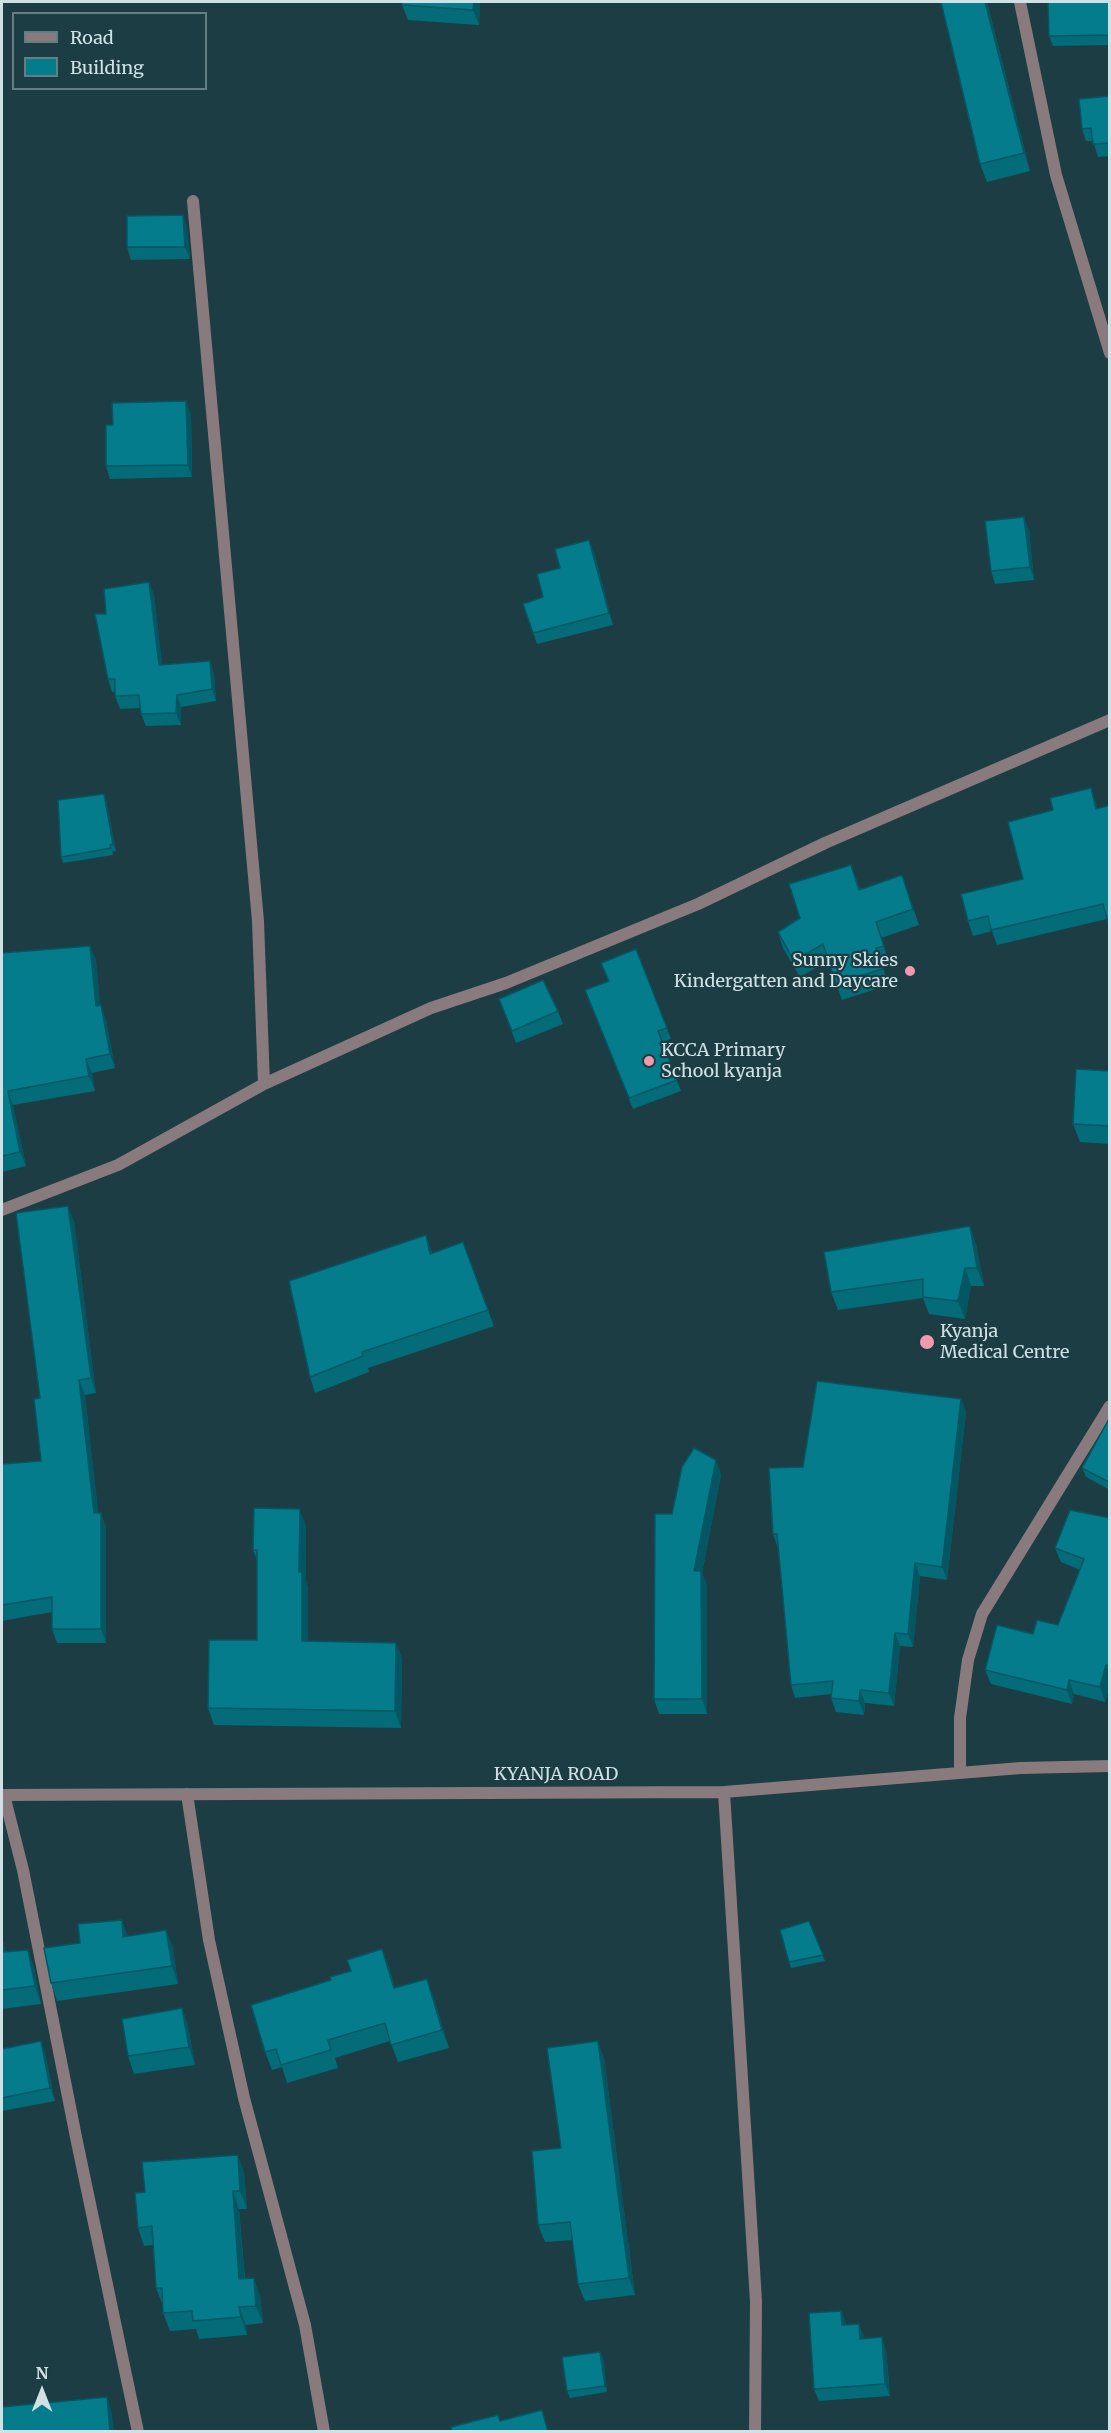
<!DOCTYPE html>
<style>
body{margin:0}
#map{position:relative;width:1111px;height:2433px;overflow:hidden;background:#1c3d43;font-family:Merriweather,serif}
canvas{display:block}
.frame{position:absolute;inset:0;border:3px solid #cfe1e5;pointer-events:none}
.legend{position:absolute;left:12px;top:12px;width:195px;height:78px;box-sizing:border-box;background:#1c3d43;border:2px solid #647f84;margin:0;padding:8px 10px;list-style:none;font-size:18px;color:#cfe1e5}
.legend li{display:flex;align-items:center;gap:12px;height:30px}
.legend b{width:30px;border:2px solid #647f84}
.north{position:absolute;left:12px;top:2361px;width:60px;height:60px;-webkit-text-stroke:4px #1c3d43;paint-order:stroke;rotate:0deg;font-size:16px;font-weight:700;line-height:24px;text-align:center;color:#cfe1e5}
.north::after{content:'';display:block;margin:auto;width:21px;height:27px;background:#cfe1e5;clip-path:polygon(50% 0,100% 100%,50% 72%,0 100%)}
</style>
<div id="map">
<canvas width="1111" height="2433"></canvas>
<div class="frame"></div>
<ul class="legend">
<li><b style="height:8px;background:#897b7d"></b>Road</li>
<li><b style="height:16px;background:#057c8c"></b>Building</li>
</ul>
<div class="north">N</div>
</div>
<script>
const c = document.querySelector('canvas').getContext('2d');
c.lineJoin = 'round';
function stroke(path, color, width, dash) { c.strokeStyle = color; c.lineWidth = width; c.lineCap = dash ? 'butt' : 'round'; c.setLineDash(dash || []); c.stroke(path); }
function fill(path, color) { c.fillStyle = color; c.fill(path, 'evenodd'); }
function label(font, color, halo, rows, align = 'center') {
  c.font = font + ' Merriweather,serif'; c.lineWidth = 4.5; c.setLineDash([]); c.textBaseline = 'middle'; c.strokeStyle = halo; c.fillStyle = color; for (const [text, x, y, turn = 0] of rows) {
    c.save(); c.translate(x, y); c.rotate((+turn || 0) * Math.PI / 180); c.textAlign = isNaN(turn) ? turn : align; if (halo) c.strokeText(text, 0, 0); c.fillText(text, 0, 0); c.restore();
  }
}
stroke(new Path2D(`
 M1020,2L1056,175L1110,353
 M193,201L258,921L264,1084
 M2,1210L118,1165L264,1084L431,1008L506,983L698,904L825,843L1110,720
 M960,1772V1718L968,1660L982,1614L1110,1406
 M724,1792L756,2301L755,2432
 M187,1794L209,1940L244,2098L305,2325L324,2432
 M2,1795L724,1792L1021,1768L1110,1766
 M4,1795L23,1870L77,2142L138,2432`), '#897b7d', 12);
fill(new Path2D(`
 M402,2H480L479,25L408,20L402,5Z
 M941,2H987L1030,171L987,182L980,164Z
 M1110,2V45L1053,46L1049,36Z
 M1110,96V156L1098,157L1093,141H1086L1082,129Z
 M187,228L190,259L131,260L127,247Z
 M191,414L192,477L110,479L106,466L113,425Z
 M1029,530L1034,580L995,584L991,571Z
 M594,552L613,625L537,644L523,604L543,597L560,568Z
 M154,594L162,665L210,661L214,674L216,701L181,707V725L146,726L141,714V708L120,709L115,696V692H112L108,679L106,614Z
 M106,800L116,851H112L113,855L63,863L61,857Z
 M1096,803L1107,919L997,945L992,931L973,936L968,921L1023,879Z
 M851,865L860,889L902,875L919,925L881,938L889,962L882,964L888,985L842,1000L828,961L800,977L783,948L778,932L800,918Z
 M636,949L671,1039L662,1042L681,1091L633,1109L589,1001L608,981L601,963Z
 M2,953L96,960L100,1005L106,1020L115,1068L92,1073L95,1091L13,1105L26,1166L2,1172Z
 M499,999L558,1011L563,1024L516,1043Z
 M1110,1071V1144L1080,1142L1073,1124Z
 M74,1221L96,1393L85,1395L98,1513L106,1527V1643H57L52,1629V1612L2,1621V1464L41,1461L40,1398Z
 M463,1242L494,1326L368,1368L369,1372L315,1393L310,1377L432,1253Z
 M976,1244L984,1286H971L965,1319L929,1314L923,1298L838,1310L831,1292Z
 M961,1399L966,1412L947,1580L920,1576L913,1647L900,1646L894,1706L865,1703L864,1715L836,1712L831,1698L832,1694L795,1698L791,1685L778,1548L773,1534L803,1467Z
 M1110,1417V1490L1086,1477L1082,1468Z
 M716,1460L721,1475L702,1573L707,1586V1714H659L654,1699Z
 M1110,1518V1685L1105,1702L1074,1694L1072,1704L991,1684L985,1670L1033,1634L1058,1625L1080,1570L1061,1562L1055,1548Z
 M306,1526V1581L308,1589V1641L396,1643L402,1659L401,1728L214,1725L208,1708L257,1640V1560L253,1550Z
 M122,1920L127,1936L166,1930L173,1948L178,1984L57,2001L51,1983L80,1943Z
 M809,1921L825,1961L791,1968L789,1962Z
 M2,1935L5,1952L34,1968L41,2004L2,2009Z
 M382,1949L395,1988L433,1996L449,2048L398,2062L390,2041L335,2058L338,2068L287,2083L282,2067L272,2070L265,2052L331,1980L351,1971Z
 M182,2008L188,2026L195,2065L134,2074L128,2056Z
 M41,2041L45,2054L55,2101L2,2111V2049Z
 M604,2058L635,2295L585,2301L578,2284L573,2240L545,2242L538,2225L561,2148Z
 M244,2172L247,2209H239L245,2278L260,2296L263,2323L246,2325L247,2335L199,2339L196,2329L170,2331L163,2313V2306L156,2288L153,2245L144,2246L138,2228L145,2192Z
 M846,2324H859L864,2339L886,2350L890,2396L819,2401L814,2389Z
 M600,2352L603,2358L607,2392L570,2398L567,2391Z`), '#046b78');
fill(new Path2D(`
 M474,2H480L479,25L473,10Z
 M985,2H987L1030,171L1024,153Z
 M183,215L187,228L190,259L185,247Z
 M186,401L191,414L192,477L188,465Z
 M1024,517L1029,530L1034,580L1030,567Z
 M589,540L594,552L613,625L609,613Z
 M149,582L154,594L164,678L159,665Z
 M210,661L214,674L216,701L212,689Z
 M177,695L181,707V725L176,713Z
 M1091,788L1096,803L1102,824L1096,809Z
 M104,794L106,800L116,851L113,844Z
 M90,946L96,960L102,1020L96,1006Z
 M101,1005L106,1020L115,1068L110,1054Z
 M86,1059L92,1073L95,1091L89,1076Z
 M8,1091L13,1105L26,1166L20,1152Z
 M68,1206L74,1221L96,1393L91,1378Z
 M970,1226L976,1244L984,1286L977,1268Z
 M426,1235L432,1251L436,1270L430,1254Z
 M965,1268L971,1286L965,1319L958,1301Z
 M79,1380L85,1395L100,1527L94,1513Z
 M961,1399L966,1412L947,1580L942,1567Z
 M716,1460L721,1475L702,1573L707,1586V1714L702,1699L694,1571Z
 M300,1509L306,1526V1581L308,1589V1658L302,1641L299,1572Z
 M101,1513L106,1527V1643L101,1629Z
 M915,1563L920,1576L913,1647L908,1634Z
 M895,1633L900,1646L894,1706L889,1693Z
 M396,1643L402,1659L401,1728L395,1711Z
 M1106,1665L1110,1674V1685L1105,1702L1100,1687Z
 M1069,1680L1074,1694L1072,1704L1067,1690Z
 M860,1690L865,1703L864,1715L859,1701Z
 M122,1920L128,1938L123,1937Z
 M166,1930L173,1948L178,1984L172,1966Z
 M2,1935V1937L8,1970L2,1952Z
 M382,1949L389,1967L401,2006L394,1988Z
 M28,1950L34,1968L41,2004L35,1986Z
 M427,1979L433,1996L449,2048L442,2030Z
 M182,2008L188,2026L195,2065L189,2047Z
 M41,2041L45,2054L55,2101L50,2088Z
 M598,2041L604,2058L635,2295L629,2278Z
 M238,2155L244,2172L247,2209L240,2191Z
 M233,2191L239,2209L246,2297L239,2279Z
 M254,2278L260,2296L263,2323L256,2306Z
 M239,2307L246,2325L247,2335L241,2317Z
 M841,2311L846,2323V2337L842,2325Z
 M859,2324L864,2336V2351L860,2339Z
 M882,2337L886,2350L890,2396L885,2384Z
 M600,2352L603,2358L607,2392L605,2386Z
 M107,2397L112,2413L114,2432H110Z`), '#045762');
const building = new Path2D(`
 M402,2H474L473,10L402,5Z
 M941,2H985L1024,153L980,164Z
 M1048,2H1109V35L1049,36Z
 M1110,96V143L1093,144L1091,128L1082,129L1079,99Z
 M183,215L185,247H127V216Z
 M186,401L188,465L106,466V425H113L112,403Z
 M1024,517L1030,567L991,571L985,521Z
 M589,540L609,613L533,633L523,604L543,597L537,574L560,568L555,549Z
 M149,582L159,665L210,661L212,689L177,695L176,713L141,714L139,695L115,696V679H108L95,614H106L104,589Z
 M1091,788L1096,809L1110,805V929L1103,904L991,930L988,916L968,921L961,894L1023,879L1008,822L1053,810L1050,798Z
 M104,794L113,844L110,845L111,848L61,857L58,800Z
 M851,865L859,890L902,875L913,909L876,922L884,946L876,948L882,969L836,984L823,944L794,961L778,932L800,918L789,884Z
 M90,946L96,1006L101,1005L110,1054L86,1059L89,1076L8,1091L20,1152L2,1156V953Z
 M636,949L667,1028L658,1031L677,1080L629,1098L585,990L609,981L601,963Z
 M543,980L558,1011L512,1031L499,999Z
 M1076,1069L1110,1071V1126L1073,1124Z
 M68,1206L91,1378L79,1380L94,1513H101V1629H52V1597L2,1605V1464L41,1461L34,1399L40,1398L16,1213Z
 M970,1226L977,1268H965L958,1301L923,1297V1279L831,1292L824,1252Z
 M426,1235L430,1254L463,1242L488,1310L362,1352L363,1356L310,1377L289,1281Z
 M817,1381L961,1399L942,1567L915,1563L908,1634L895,1633L889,1693L860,1690L859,1701L831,1698L833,1681L791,1685L777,1534H773L769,1468L803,1467Z
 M1110,1417V1482H1109L1082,1468Z
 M694,1448L716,1460L694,1571H701L702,1699H654L655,1514H672L682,1467Z
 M254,1508L300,1509L299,1572H302V1641L396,1643L395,1711L208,1708L209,1640H257V1550H253Z
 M1070,1510L1110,1518V1666L1106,1665L1100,1687L1069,1680L1067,1690L985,1670L997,1625L1033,1634L1037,1620L1058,1625L1084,1559L1055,1548Z
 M122,1920L123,1937L166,1930L172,1966L51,1983L44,1948L80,1943L78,1924Z
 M809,1921L823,1955L789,1962L780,1930Z
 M382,1949L394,1988L427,1979L442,2030L391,2045L385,2023L328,2040L331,2050L281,2065L276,2049L265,2052L251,2005L331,1980L330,1977L351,1971L347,1960Z
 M28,1950L35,1986L2,1990V1951V1952Z
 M182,2008L189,2047L128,2056L122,2019Z
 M41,2041L50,2088L2,2098V2049Z
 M598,2041L629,2278L578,2284L570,2222L538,2225L532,2151L561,2148L547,2048Z
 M238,2155L240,2191H233L239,2279L254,2278L256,2306L239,2307L241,2317L193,2321L192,2311L163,2313L162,2288H156L152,2226L138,2228L135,2193L145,2192L142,2162Z
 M841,2311L842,2325L859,2324L860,2339L882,2337L885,2384L814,2389L809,2313Z
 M600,2352L605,2386L567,2391L562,2357Z
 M107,2397L110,2432H2V2407Z
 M542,2410L548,2432H452L451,2427L498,2415L500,2421Z`);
fill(building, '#057c8c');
stroke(building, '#045762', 1.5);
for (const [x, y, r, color] of [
 [910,971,6,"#f29aad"],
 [649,1061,6,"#f29aad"],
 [927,1342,8,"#f29aad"]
]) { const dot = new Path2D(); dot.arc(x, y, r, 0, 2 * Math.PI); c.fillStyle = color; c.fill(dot); stroke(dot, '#1c3d43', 2); }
label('18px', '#cfe1e5', '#1c3d43', [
 ["Sunny Skies",898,961,"right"],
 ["Kindergatten and Daycare",898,982,"right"],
 ["KCCA Primary",661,1051],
 ["School kyanja",661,1072],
 ["Kyanja",940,1332],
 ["Medical Centre",940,1353]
], 'left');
label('18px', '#cfe1e5', '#1c3d43', [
 ["KYANJA ROAD",556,1775]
]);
</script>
